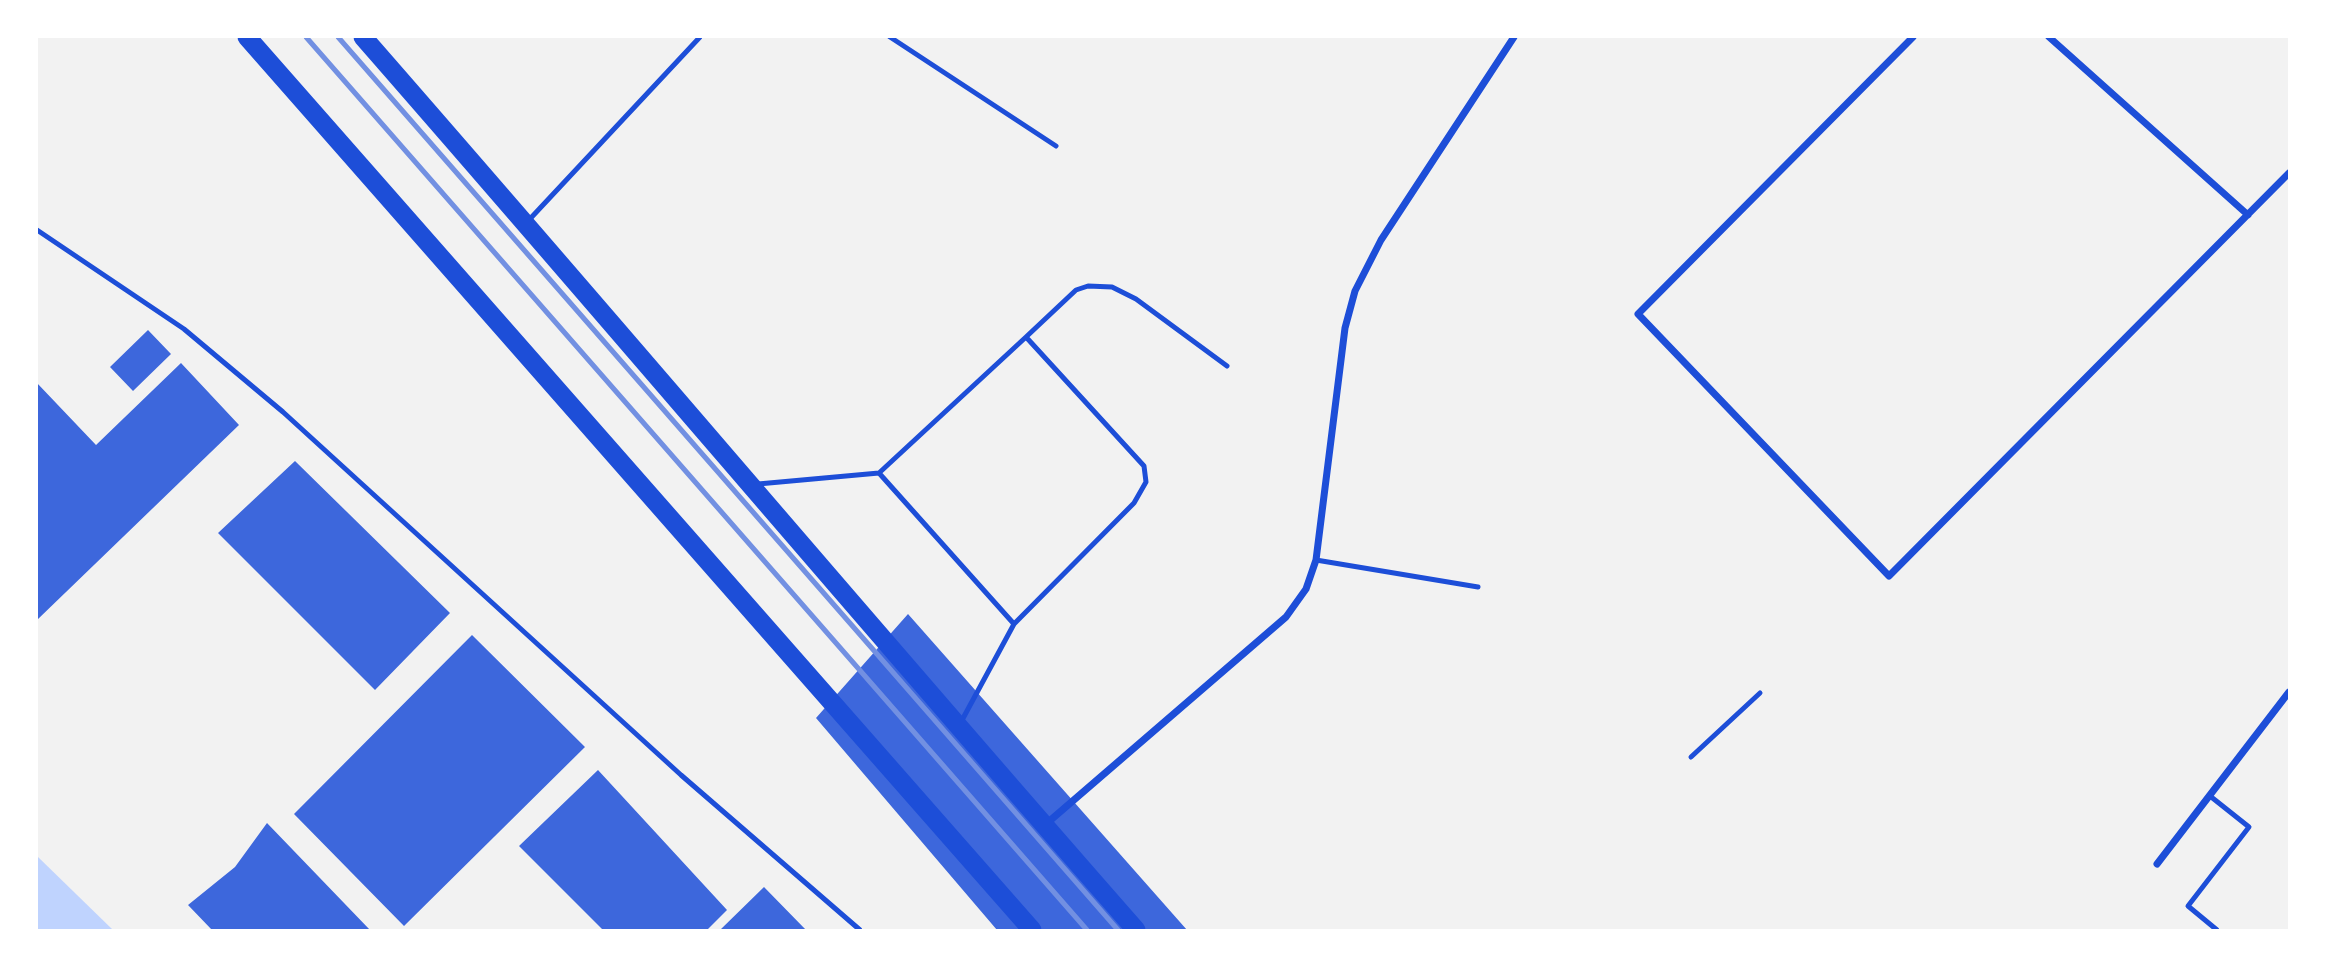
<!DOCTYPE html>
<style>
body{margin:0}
#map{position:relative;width:2326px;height:967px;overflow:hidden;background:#f2f2f2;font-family:"Archivo Narrow",sans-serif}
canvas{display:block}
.frame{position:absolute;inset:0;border:38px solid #fff;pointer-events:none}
</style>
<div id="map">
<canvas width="2326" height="967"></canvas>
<div class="frame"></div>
</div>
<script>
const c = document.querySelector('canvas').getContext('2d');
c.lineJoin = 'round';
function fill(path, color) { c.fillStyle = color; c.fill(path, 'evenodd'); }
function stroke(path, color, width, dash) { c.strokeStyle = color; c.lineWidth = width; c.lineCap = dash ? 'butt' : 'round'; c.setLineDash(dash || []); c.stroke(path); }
fill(new Path2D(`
 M37,856L113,930H37Z`), '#bfd3fe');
fill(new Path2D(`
 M148,330L171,354L133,391L110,367Z
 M181,363L239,425L37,620V383L96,445Z
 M295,461L450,613L375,690L218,533Z
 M908,614L1187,930H997L816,718Z
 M472,635L585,747L404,926L294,814Z
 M598,770L727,910L707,930H603L519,846Z
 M267,823L370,930H212L188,905L235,867Z
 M764,887L806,930H720Z`), '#3d67dc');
stroke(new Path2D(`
 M890,37L1056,146
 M528,221L700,37
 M37,230L184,329L283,412L681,775L860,930
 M1026,337L1076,290L1088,286L1112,287L1136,299L1227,366
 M879,473L1014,624
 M758,484L879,473L1026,337L1144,466L1146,482L1134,503L1014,624L961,722
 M1316,560L1478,587
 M1691,757L1760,693
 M2210,796L2249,827L2188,906L2217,930`), '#1d4ed8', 5);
stroke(new Path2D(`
 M1913,37L1638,314L1889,576L2289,173
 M2049,37L2248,215
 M1046,824L1286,617L1306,589L1316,560L1345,328L1355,291L1381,240L1514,37
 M2157,864L2289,692`), '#1d4ed8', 7);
stroke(new Path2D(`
 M247,37L1032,930
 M363,37C622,333 876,634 1136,930`), '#1d4ed8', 19);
stroke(new Path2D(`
 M306,37L1087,930
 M338,37L1118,930`), '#7290e2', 5);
</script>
